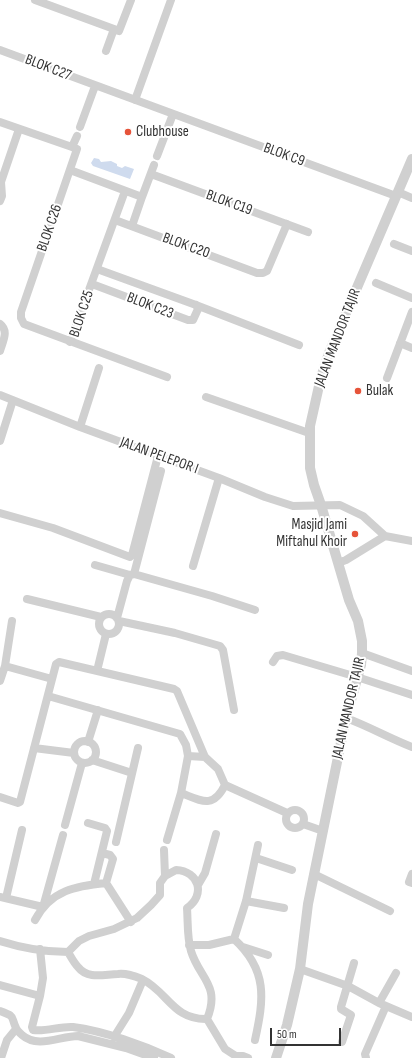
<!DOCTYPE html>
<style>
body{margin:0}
#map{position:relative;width:412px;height:1058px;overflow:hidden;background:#fff;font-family:"Sofia Sans Condensed",sans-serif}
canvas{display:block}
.scale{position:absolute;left:270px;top:1028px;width:71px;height:18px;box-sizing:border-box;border:2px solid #333;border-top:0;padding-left:5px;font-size:12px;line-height:14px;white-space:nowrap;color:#333;-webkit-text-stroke:3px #fff;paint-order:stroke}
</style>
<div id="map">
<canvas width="412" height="1058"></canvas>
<div class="scale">50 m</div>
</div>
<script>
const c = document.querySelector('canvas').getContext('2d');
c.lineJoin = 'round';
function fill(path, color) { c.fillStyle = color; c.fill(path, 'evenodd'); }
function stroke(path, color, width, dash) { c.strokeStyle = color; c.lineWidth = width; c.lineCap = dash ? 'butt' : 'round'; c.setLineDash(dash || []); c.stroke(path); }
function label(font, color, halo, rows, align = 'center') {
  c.font = font + ' "Sofia Sans Condensed",sans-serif'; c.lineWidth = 4; c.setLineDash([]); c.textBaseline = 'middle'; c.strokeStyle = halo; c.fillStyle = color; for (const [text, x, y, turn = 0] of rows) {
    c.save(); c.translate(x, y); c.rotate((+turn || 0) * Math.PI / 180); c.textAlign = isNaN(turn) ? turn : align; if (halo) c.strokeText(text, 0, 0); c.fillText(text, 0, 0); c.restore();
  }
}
fill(new Path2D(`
 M94,158L99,159L101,162L111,161L117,164V166L122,168L125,166L134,169L130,179L93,166L91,163Z`), '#cfdbee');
stroke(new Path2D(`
 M35,0L114,29
 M0,50L396,196
 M106,51L114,29L119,31L131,0
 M135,100L171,0
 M0,122L72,147L77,136
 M80,127L95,86
 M72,147L77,149L21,312V318L24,324L167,377
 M157,156L173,114
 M70,170L142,197L154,165
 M151,174L308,232
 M398,192L412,198
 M0,201L2,196L1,182L19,129
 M115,220L257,273H263L267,271L287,224
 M132,226L142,197
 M394,244L412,251
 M97,269L196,305L299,345
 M376,283L412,298
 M92,284L188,320H193L198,309L196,305
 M0,324C9,331 3,341 0,351
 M70,342L125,191
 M400,343L412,348
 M387,378L412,312
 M0,395L80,427L219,478L265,497L293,506L340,505L363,516L385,536L412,541
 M206,397L309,433
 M80,427L99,368
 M0,441L13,400
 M0,513L53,528L130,557L132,555L158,456
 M338,563L346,560L385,536
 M95,565L130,575
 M193,566L219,478
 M134,574L161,471
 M27,599L101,617
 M99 624a10 10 0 1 1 20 0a10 10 0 1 1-20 0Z
 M117,618L127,581L130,575L134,574L212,596L255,610
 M119,621L175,633L220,646L223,650L234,710
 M362,653L412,671
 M273,662L277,656L283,655L357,677L412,695
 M5,666L52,679
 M97,671L106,634
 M0,681L5,666L12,621
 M48,696L180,734L186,745L188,756L181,793L167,840
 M346,718C368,726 389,738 412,747
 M74 752a11 11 0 1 1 22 0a11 11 0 1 1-22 0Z
 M88,742L98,710
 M34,748L74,753
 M188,756L205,757
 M92,760L132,773
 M181,793C202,801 213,809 225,785
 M0,797L18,803L20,802L56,664L59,662L174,689L177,691L205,757L218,769L225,785L287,813
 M286 819a9 9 0 1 1 18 0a9 9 0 1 1-18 0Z
 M88,823L105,828L107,831L94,884
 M303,824L323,831
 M65,825L82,763
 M116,842L138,748
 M164,850L165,876
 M102,853L110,855L113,859L106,883
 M256,858L292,870
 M176,870C199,871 206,895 187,908C188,922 187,938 191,951C199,978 221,985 207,1019C173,1020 168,992 142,979C134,976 126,973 118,974C105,974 88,980 78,967C74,963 71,957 68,952L79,941L89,936L114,929L137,918L151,905L160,895V883L165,876Z
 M314,874L390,911
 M412,874L409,882L412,883
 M198,885L205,873L216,834
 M0,897L43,907L63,835
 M6,898L22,830
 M246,901L284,908
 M35,920C51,890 76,886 106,883L131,922
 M234,939L246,901L258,845
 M0,941C22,948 45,952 68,952
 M189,945H209L234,939C268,970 264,999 255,1040
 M243,947L268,955
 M40,949L43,978L40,996
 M300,969L348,986L379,1003L412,1017
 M0,985L40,996L32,1027L33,1030C46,1032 60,1026 73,1027C104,1031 143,1045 171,1058
 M379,1003L396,973
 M0,1011C16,1017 10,1015 16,1028C17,1031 20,1033 22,1035C38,1049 60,1036 78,1036L126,1048L154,1058
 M207,1019L225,1049L236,1056H243L248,1058
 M114,1037L129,1013L143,980
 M342,1042L351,1015L341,1009V1007L354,963
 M1,1058L7,1040L16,1029
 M366,1058L365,1054L386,1006`), '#d0d0d0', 8);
stroke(new Path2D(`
 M276,1058L287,1025L300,969L308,904L346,718L361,665L362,653V641L358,621L349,600L321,505L314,485L310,468V426L321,377L329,353L412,159`), '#d0d0d0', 10);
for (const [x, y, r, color] of [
 [128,132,4,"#e65339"],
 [358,391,4,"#e65339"],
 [355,534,4,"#e65339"]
]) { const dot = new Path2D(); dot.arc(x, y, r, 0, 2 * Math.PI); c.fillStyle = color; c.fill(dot); stroke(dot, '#fff', 1.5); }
label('15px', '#333', '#fff', [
 ["BLOK C27",48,68,21],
 ["BLOK C9",284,155,20],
 ["BLOK C19",229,203,20],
 ["BLOK C26",50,228,-71],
 ["BLOK C20",186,246,20],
 ["BLOK C23",150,306,21],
 ["BLOK C25",82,314,-72],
 ["JALAN MANDOR TAJIR",338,338,-69],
 ["JALAN PELEPOR I",159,456,20],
 ["JALAN MANDOR TAJIR",349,708,-77]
]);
label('15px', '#333', '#fff', [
 ["Clubhouse",136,132],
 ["Bulak",366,391],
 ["Masjid Jami",347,525,"right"],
 ["Miftahul Khoir",347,542,"right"]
], 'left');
</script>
